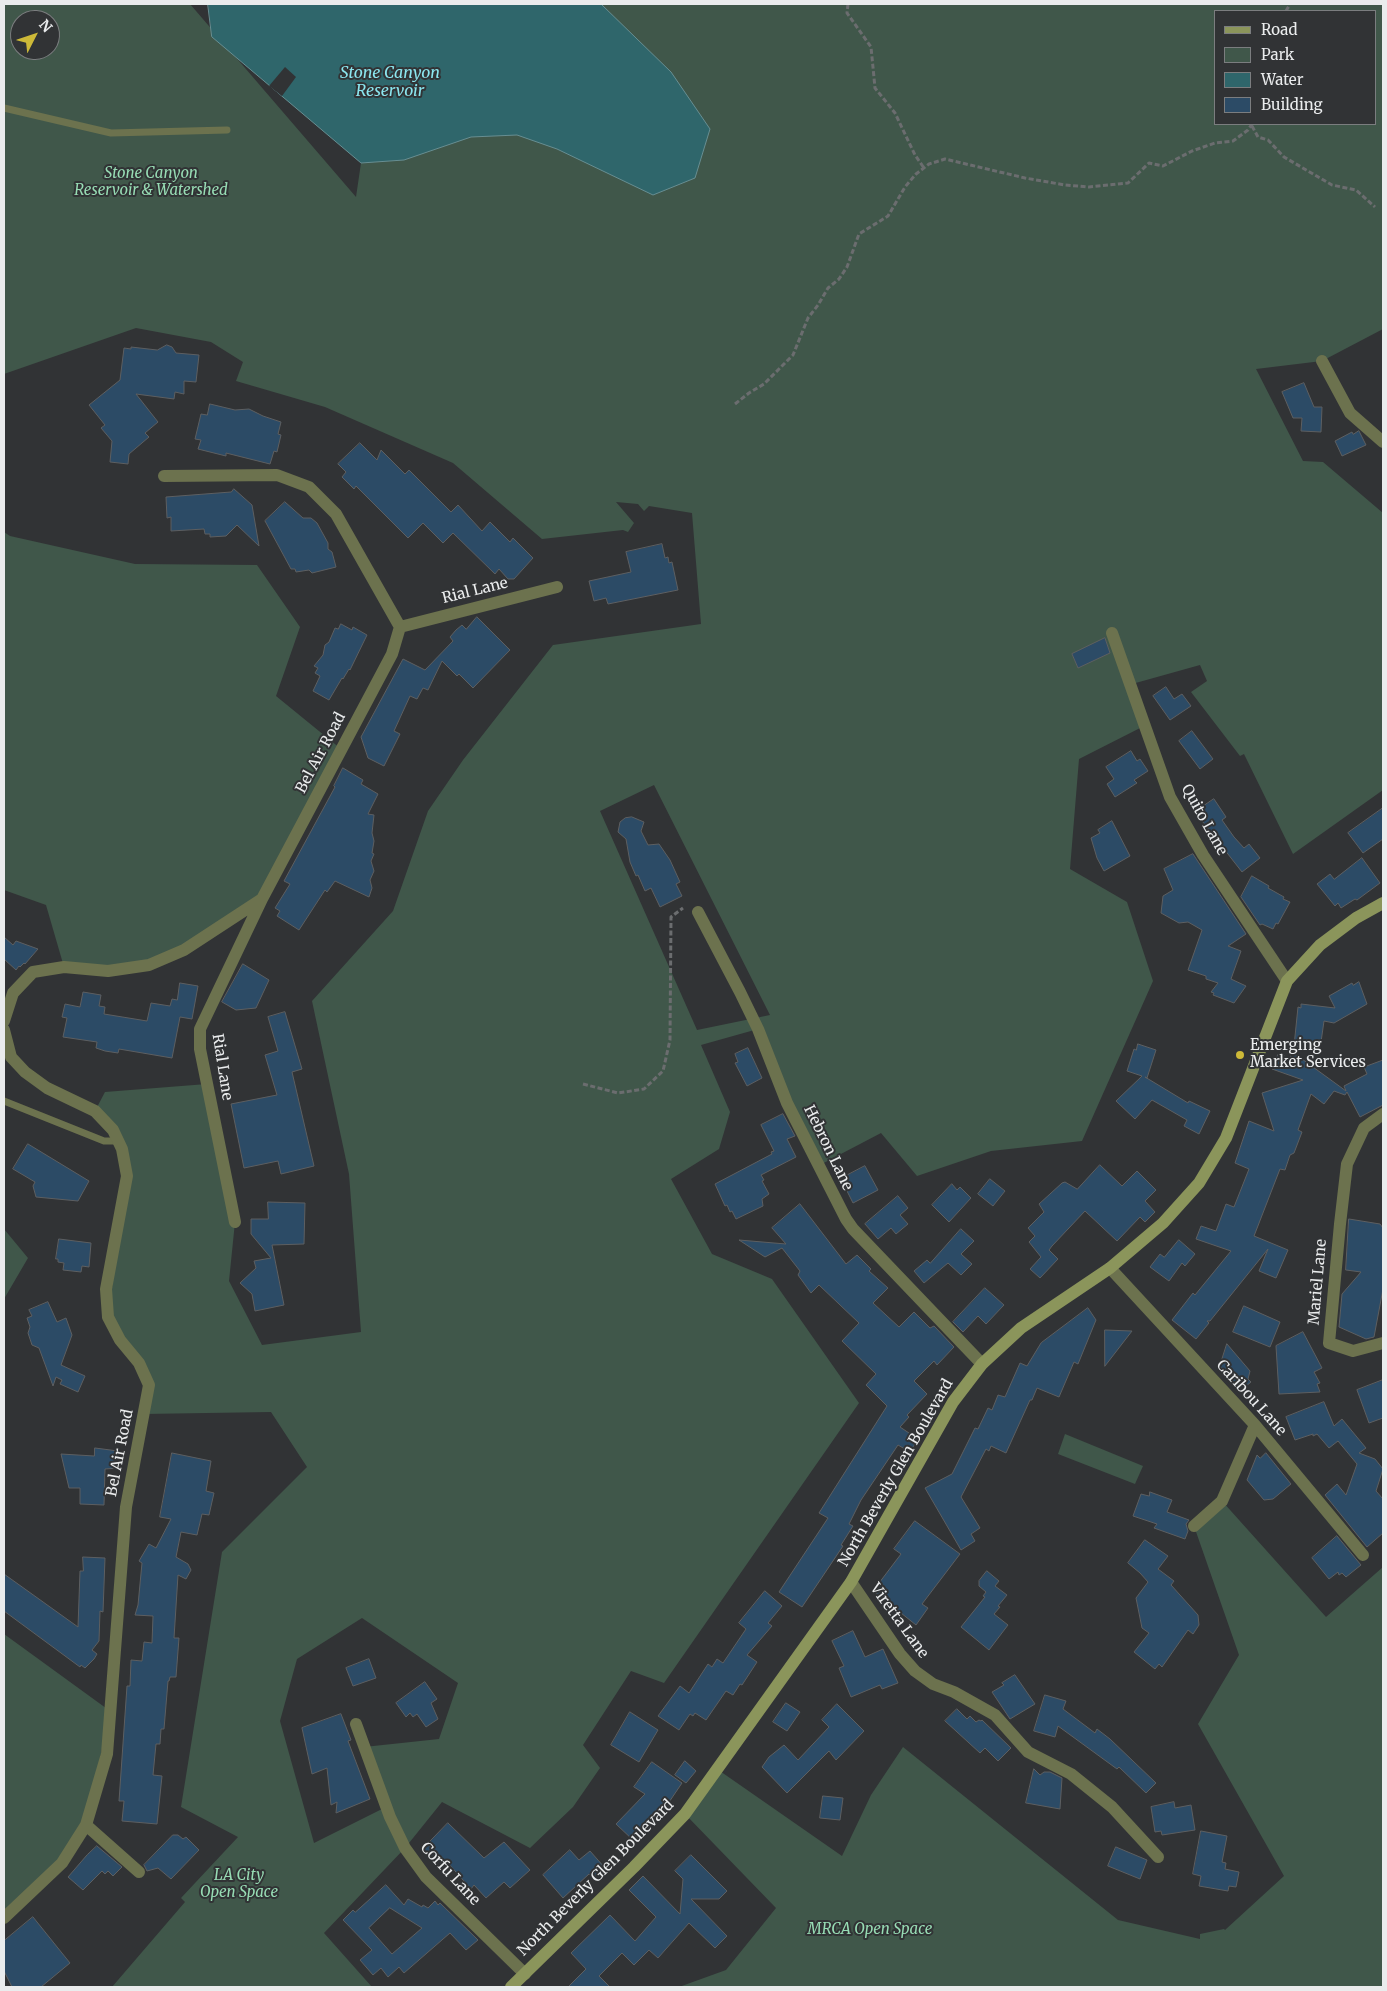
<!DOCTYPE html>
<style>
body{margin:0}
#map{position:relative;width:1387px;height:1991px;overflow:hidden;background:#313335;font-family:Merriweather,serif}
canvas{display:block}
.frame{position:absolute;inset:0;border:5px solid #eaeced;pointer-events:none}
.legend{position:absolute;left:1214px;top:10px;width:162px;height:115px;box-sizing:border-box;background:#313335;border:1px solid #7b7d7f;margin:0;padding:6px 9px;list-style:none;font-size:15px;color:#eaeced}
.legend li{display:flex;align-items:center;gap:10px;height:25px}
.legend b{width:25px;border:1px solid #7b7d7f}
.north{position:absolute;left:10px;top:10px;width:50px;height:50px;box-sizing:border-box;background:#313335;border:1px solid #7b7d7f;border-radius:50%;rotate:49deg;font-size:14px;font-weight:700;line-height:20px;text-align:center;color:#eaeced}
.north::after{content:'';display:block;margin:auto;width:18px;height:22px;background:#cdb938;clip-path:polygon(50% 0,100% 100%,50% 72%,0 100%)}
</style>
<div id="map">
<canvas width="1387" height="1991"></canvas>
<div class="frame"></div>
<ul class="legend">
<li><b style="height:6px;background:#8b955b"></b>Road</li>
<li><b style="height:14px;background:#40574a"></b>Park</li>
<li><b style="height:14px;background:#2f666b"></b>Water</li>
<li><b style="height:14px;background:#2c4b66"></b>Building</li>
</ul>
<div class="north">N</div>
</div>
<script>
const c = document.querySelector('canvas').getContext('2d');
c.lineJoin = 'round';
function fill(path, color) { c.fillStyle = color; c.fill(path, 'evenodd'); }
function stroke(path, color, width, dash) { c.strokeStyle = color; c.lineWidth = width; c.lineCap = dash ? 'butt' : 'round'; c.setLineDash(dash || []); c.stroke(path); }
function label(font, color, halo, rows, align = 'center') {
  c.font = font + ' Merriweather,serif'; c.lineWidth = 4; c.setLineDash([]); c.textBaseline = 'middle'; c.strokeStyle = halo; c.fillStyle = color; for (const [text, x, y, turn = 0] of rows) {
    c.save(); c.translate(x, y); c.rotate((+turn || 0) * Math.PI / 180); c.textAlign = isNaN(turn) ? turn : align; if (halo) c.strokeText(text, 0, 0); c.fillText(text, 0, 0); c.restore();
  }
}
fill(new Path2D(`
 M4,4H190L356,197L361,163H366L391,4L557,149L569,154L440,4H1383V329L1322,361L1256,369L1303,461L1323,462L1383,513V790L1293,854L1244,754L1240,756L1191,692L1207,681L1200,665L1132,684L1146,725L1079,759L1070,869L1127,902L1153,981L1082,1141L991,1151L917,1176L881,1133L818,1166L758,1029L701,1045L730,1112L719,1149L671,1179L712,1254L772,1279L859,1403L664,1683L631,1671L583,1745L600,1768L573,1807L530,1848L442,1802L405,1848L324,1933L372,1987H112L185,1902L181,1898L238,1837L181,1807L222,1552L307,1467L271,1412L143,1414L149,1385L108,1317L127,1176L122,1149L95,1111L105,1092L207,1084L235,1222L229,1281L262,1345L361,1332L349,1174L312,1001L393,911L428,811L463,760L553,645L701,624L692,513L649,506L644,511L638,504L616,502L634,523L628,532L623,530L542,539L453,463L325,407L236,381L243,362L211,342L136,328L4,374ZM1216,11H1376V124H1216ZM20,20H50V50H20ZM654,785L770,1015L697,1030L600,811ZM362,1618L458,1683L439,1739L364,1747L386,1807L314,1843L280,1721L297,1659Z
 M4,532L10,536L135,564L257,565L300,627L276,696L341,749L262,899L149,965L64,967L46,905L4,890Z
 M4,1229L28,1258L4,1299Z
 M1065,1434L1143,1466L1135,1484L1058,1454Z
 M1222,1501L1326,1617L1383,1567V1987H679L726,1970L776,1908L685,1814L717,1769L842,1856L871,1795L903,1747L1118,1920L1200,1939V1934L1224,1929L1225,1930L1284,1876L1198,1724L1239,1655L1194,1526Z
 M4,1634L110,1711L86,1825L62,1863L4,1916Z`), '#40574a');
const water = new Path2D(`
 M208,4H601L671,72L710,129L695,178L653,195L557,149L517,135L471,137L404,160L361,163L212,37Z`);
fill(water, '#2f666b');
stroke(water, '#678e92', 1);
fill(new Path2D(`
 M285,67L296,77L282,96L269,86Z`), '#313335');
const building = new Path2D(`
 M167,345L172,347L176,353L199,355L196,382L184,381V394L175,392L174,399L136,394L158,422L145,433L149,437L129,454L128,464L110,462L112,441L101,428L105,425L89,405L120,380L124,348L131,349V347L157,350Z
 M1304,383L1314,407H1322L1321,432L1301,431L1302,418H1293L1282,392Z
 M210,404L235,410L249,409L263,416L281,422L278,434L281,435L277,452L274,451L270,464L226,453V456L198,449L201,440L195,439L201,414L207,415Z
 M1359,431L1366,445L1342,456L1335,441L1352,432L1353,434Z
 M360,443L377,460L381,450L405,474L409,470L451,512L458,505L482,531L490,522L510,542L513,538L533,558L514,579H508L499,569L495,574L453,533L443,543L423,523L408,538L356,486L354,489L342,477L346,472L338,464Z
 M234,489L252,505L259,546L237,525L226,536L210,537V534H205L204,529L171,531V517L167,518L166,497L231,492Z
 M285,502L303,518H311L317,523L328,543V549L332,552L336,567L312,573L309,570L296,572L295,569H291L265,521Z
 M662,544L665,558L668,557L669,563L672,562L678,590L608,604L606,598L594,601L589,581L631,572L626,552Z
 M477,617L510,650L473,688L459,674L457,676L442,661L428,690L423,688L417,699L410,696L394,731L400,734L384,766L368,758L361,737L403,659L425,670L453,641L450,637L456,630L462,625L466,629Z
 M341,624L352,630L353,627L367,635L350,670L349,669L343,679L342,678L329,700L313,691L320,676L315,673L318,668L314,666L323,655L325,645L329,642L335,628L338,629Z
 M1105,638L1110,653L1078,668L1072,654Z
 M1166,687L1174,699L1182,694L1191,706L1170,720L1153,696Z
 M1192,731L1213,759L1200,769L1179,741Z
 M1131,751L1137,761L1140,759L1148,771L1134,780L1137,783L1115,797L1107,784L1114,779L1106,767Z
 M343,768L363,780L361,784L378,794L368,814L374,815L372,833L374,841L372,853L374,854L371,861L374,871L370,880L372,888L369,897L335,881L327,892L325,890L299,930L277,916L280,911L275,908L290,884L284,881L335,787L334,786Z
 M1214,799L1226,817L1222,820L1234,837L1244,848L1249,844L1260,858L1242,872L1195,812Z
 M1383,808V839L1363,853L1348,833Z
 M632,817L644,822L641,831L648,845L659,844L670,860L680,882L676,884L682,896L660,907L651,888L645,891L638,875L636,876L630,862L626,839L618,832L620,822L625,818Z
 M1112,821L1130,856L1104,871L1097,858L1091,838L1100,833L1098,830Z
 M1193,854L1246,934L1228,946L1241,951L1231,979L1246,986L1234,1003L1213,995L1214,993L1211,992L1218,983L1206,979V976L1188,970L1202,930L1188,922L1179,923L1161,913L1163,896L1173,890L1164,869Z
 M1362,858L1380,883L1357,900L1355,899L1341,908L1338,903L1335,906L1317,884L1330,874L1334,879Z
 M1252,876L1269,886L1268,888L1284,897L1283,899L1290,902L1278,924L1276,923L1273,929L1262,924L1260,925L1241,897Z
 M4,937L13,945L16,941L38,949L25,964L24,963L20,967L19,966L16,970L4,959Z
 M243,964L269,980L256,1008L236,1010L222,1002Z
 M1359,982L1367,1004L1334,1023L1324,1021L1320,1049L1294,1046L1298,1007L1301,1008V1004L1335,1008L1329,996L1352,983L1353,985Z
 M180,983L198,986L192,1019L180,1017L172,1058L119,1049L118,1053L105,1051L96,1048L97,1042L63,1037L67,1018L62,1017L65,1004L80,1007L83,992L101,995L99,1006L105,1007L104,1014L147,1021L151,1003L170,1006L172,999L177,1000Z
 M285,1012L302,1069L292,1072L314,1166L281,1174L278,1161L244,1168L231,1104L277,1095L265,1055L278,1051L268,1017Z
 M1138,1044L1156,1050L1147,1078L1145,1077L1188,1103L1189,1101L1210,1111L1199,1134L1184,1126L1187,1120L1152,1100L1135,1119L1116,1101L1142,1076L1127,1071L1134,1049L1136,1050Z
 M748,1048L762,1078L747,1086L735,1063L738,1062L735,1054Z
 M1291,1051L1346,1091L1344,1086L1367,1074L1364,1067L1383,1060V1105L1360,1117L1347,1092L1345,1095L1334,1091L1324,1104L1311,1094L1298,1130L1302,1132L1294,1153L1290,1155L1285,1170L1280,1169L1254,1236L1288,1250L1276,1278L1259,1271L1268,1249L1210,1321H1207L1209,1323L1196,1339L1172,1320L1193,1293L1195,1295L1231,1251L1196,1239L1201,1226L1216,1231L1226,1204L1234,1207L1249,1169L1235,1163L1249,1121L1274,1131L1262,1093L1303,1080L1272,1069L1278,1054L1290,1058Z
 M783,1114L795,1136L787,1139L796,1157L761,1175L764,1180L762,1181L769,1194L762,1199L763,1206L736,1219L732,1211L730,1212L727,1205L725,1206L715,1184L772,1154L771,1152L774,1151L761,1125Z
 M28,1144L89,1181L78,1201L36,1197L33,1186L35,1182L13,1169Z
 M1100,1165L1122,1186L1137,1171L1156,1190L1145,1201L1155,1212L1145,1222L1140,1217L1117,1241L1085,1211L1052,1246L1049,1250L1058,1259L1040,1278L1030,1269L1041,1257L1029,1242L1035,1236L1028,1228L1044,1212L1039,1204L1062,1183L1065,1182L1077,1189Z
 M865,1166L878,1190L853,1203L846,1189L850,1187L844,1177Z
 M990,1179L1005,1191L993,1206L978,1194Z
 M952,1184L957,1190L960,1187L971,1198L949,1222L932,1205Z
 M898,1196L908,1208L900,1215L908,1224L896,1234L891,1228L878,1239L865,1224Z
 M268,1202L305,1203L304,1244L272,1245L284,1305L255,1311L252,1294L240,1283L256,1268L254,1261L271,1258L251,1234V1219H268Z
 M800,1204L846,1264L857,1255L871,1269L869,1271L888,1288L873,1303L899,1327L914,1312L930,1328L934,1326L954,1347L937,1365L934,1361L914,1381L927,1394L907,1415L909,1417L900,1427L918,1439L910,1452L898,1445L861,1500L849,1524L853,1526L841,1545L843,1546L802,1607L779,1592L828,1518L819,1513L887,1406L866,1385L876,1374L842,1341L859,1323L819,1285L811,1293L798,1275L800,1271L782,1248L765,1257L739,1240L786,1244L772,1228Z
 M1349,1219L1380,1224L1383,1228V1289L1374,1337L1366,1339L1339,1327L1342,1294L1361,1272L1346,1270Z
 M961,1229L974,1241L961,1254L972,1264L961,1275L948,1263L924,1283L914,1271L927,1260L930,1263Z
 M59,1239L91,1243L89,1267L82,1266L81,1272L63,1270L64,1263L58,1262V1259H56Z
 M1179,1240L1195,1254L1185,1266L1182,1263L1169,1281L1150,1267L1160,1254L1164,1257Z
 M985,1288L1004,1305L986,1324L978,1316L963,1332L953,1322Z
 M48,1302L57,1322L66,1318L72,1335L61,1365L85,1376L78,1392L60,1384L62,1380L56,1377L53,1386L39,1348L32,1345L28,1333L30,1327L27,1318L32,1316L29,1310Z
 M1244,1306L1280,1322L1270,1347L1233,1332Z
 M1088,1308L1096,1320L1078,1364L1074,1362L1059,1397L1037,1388L1032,1400H1030L1006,1453L991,1446L989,1451L986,1449L961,1497L980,1528L971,1534L975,1541L961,1550L925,1488L952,1474L975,1428L978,1429L988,1408L992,1410L998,1395L1005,1397L1020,1363L1027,1366L1041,1343Z
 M1105,1330L1132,1331L1105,1366Z
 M1303,1332L1322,1368L1314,1372L1320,1383L1317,1384L1320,1392L1279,1394L1276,1346Z
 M1227,1344L1250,1371L1248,1379L1251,1382L1240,1391L1220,1366Z
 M1383,1380V1418L1369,1423L1357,1390Z
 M1324,1402L1334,1426L1342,1419L1366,1448L1359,1453L1375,1459L1383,1469L1376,1491L1383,1499V1533L1367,1547L1325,1495L1337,1484L1346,1495L1357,1464L1338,1441L1329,1448L1317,1434L1313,1436V1434L1295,1440L1286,1417Z
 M95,1448L118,1451V1468L105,1469L104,1505L80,1504V1488H69L61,1454L94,1456Z
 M172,1453L211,1461L206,1491L214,1493L209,1515L202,1514L197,1535L181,1532L176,1557L188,1564L191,1570L186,1579L178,1575L174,1638H179L176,1677H170L169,1681H168L164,1729H161L160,1744H156L153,1775L162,1776L157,1824L122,1821L124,1801H119L127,1686H130L131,1660L142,1661L144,1642L152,1643L153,1616L135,1615L138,1605L142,1563L139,1561L149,1544L156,1548L171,1519L160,1517Z
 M1266,1453L1291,1484L1273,1499L1264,1500L1247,1480L1257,1455L1260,1458Z
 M1150,1492L1172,1500L1167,1512L1189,1520L1186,1524L1188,1531L1185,1539L1154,1528L1157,1524L1133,1516L1141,1494L1149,1496Z
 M915,1521L960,1554L922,1604L928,1608L916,1625L876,1593L878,1589L876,1587L901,1554L894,1549Z
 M1337,1536L1361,1565L1346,1577L1342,1573L1339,1575L1338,1572L1329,1579L1312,1558Z
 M1145,1540L1168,1556L1158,1569L1174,1581L1171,1585L1198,1615L1199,1625L1193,1634L1188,1630L1162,1667L1159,1664L1155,1669L1134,1652L1149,1633L1142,1628L1136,1598L1148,1582L1140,1573L1128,1563Z
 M83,1557L105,1558L103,1612L100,1611L99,1641L92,1650L97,1654L94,1659L85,1668L81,1665L80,1667L4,1611V1574L78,1627L80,1571H83Z
 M987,1571L999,1581L995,1586L1007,1595L998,1606L1000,1607L994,1614L1008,1625L989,1650L961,1627L985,1597L983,1596L986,1592L979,1586V1581Z
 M765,1591L782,1606L768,1623L772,1626L747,1655L757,1662L742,1685L740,1684L733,1695L726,1691L706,1720L695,1713L693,1716L690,1714L679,1730L658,1716L680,1686L689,1693L708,1664L712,1667L717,1659L723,1663L746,1629L739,1623Z
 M853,1631L865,1657L883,1649L898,1683L882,1689L880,1685L851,1697L839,1668L844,1666L832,1641Z
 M369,1659L376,1678L353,1686L346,1668Z
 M1015,1675L1035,1704L1010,1719L992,1692L1004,1685L1002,1683Z
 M425,1682L437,1699L431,1703L438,1719L426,1727L417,1714L413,1717L410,1713L406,1717L396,1703Z
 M1045,1695L1066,1701L1063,1709L1095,1733L1097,1729L1110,1739L1156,1783L1146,1793L1119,1767L1117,1769L1058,1726L1055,1737L1034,1731Z
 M786,1703L800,1712L787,1731L773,1722Z
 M837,1704L864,1731L836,1760L829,1751L787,1793L762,1767L769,1757L784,1745L798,1760L829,1727L822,1720Z
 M957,1709L967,1719L970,1716L976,1722L979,1720L981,1721L982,1720L1011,1748L998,1761L985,1748L980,1753L945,1721Z
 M630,1712L658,1730L639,1762L611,1745Z
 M341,1714L351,1740L348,1741L370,1799L336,1813L337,1802L331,1805L327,1768L312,1774L302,1728Z
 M685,1761L696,1771L686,1783L675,1775Z
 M652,1762L682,1783L663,1811L634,1841L616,1824L645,1794L634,1787Z
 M1034,1769L1040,1775L1044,1772H1050L1062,1778L1060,1809L1026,1803Z
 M823,1796L843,1798L840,1820L820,1818Z
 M1174,1802L1175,1808L1191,1805L1195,1830L1162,1835L1161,1831L1155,1832L1151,1807Z
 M448,1823L484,1858L504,1842L530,1870L510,1888L504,1882L486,1898L474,1885L471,1889L448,1863L446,1865L437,1857L433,1861L422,1850Z
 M1201,1831L1227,1836L1222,1862L1226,1863L1225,1869L1239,1872L1236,1887L1229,1886L1228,1891L1199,1886L1201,1876L1193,1874Z
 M173,1835H178L183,1839L186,1837L199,1850L171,1879L158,1868L147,1871L144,1865Z
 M97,1846L122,1867L113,1876L108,1871L105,1874L102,1871L83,1890L68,1877L87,1855Z
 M1116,1847L1147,1860L1140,1879L1108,1866Z
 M570,1850L579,1860L590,1851L605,1868L593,1878L589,1874L563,1898L543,1875Z
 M691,1855L727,1891L719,1899H691L727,1936L715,1948L689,1923L658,1958L649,1950L634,1965L622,1953L599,1976L610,1987H568L586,1969L571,1953L610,1915L635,1941L656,1917L629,1890L643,1876L680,1914L683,1879L675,1871Z
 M386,1885L404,1905L408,1899L422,1907L423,1905L428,1908L435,1901L438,1905L440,1903L478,1940L466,1950L450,1933L404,1973L399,1967L388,1977L381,1968L373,1975L360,1960L372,1950L343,1920L353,1910L355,1912ZM390,1908L422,1928L392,1954L369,1928Z
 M33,1917L70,1963L41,1987H12L4,1971V1941Z`);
fill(building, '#2c4b66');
stroke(building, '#5d5f61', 1);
stroke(new Path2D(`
 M848,4L847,13L871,47L875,88L895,113L915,155L924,168
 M1286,11L1290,4
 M1252,126L1258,137L1268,140L1284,157L1332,185L1356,190L1375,207
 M735,404L749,393L764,384L793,355L808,318L818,305L828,288L839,279L847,267L859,234L888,216L905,187L916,174L929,164L945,159L1025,178L1065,185L1089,187L1128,183L1149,163L1163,166L1192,151L1215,143L1233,141L1248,130L1252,124
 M583,1084L618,1093L644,1089L663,1071L670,1040L671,917L683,908`), '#6b6d6f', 3, [5, 2.5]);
stroke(new Path2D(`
 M4,108L111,133L227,130
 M4,1101L104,1141H118`), '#6c724e', 7);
stroke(new Path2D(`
 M1322,361L1350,413L1383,442
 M400,627L557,587
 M1112,633L1170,797L1203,855L1287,981
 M698,912L740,992L758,1029L787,1103L846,1219L853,1229L982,1364
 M4,1021L13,993L33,972L64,967L108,971L149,965L184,950L262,899L392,654L400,627L336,514L309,487L277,475L164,476
 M4,1030L11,1057L25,1072L47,1088L95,1111L113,1130L122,1149L127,1176L106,1289L108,1317L120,1340L139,1363L149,1385L126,1507L107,1754L86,1825L62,1863L4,1918
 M1383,1114L1364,1128L1347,1164L1340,1224L1329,1343L1353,1351L1383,1343
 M235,1222L200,1049V1029L262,899
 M1110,1268L1255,1425L1363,1555
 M1194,1526L1222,1501L1255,1425
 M851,1582L900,1654L915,1671L933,1684L954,1692L995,1715L1028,1752L1071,1774L1112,1807L1158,1857
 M356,1724L390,1817L405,1848L426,1877L525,1974
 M86,1825L139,1872`), '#6c724e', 12);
stroke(new Path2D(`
 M511,1987L634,1867L685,1814L851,1582L953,1402L982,1364L1021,1328L1110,1268L1163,1223L1199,1183L1226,1138L1287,981L1320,945L1356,918L1383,903`), '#8b955b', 12);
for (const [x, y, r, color] of [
 [1240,1055,5,"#cdb938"]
]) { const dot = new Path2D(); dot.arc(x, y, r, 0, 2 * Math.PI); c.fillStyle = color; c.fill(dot); stroke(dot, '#313335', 2); }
label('italic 15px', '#97dcb4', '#313335', [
 ["Stone Canyon",151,174],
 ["Reservoir & Watershed",151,191],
 ["LA City",239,1876],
 ["Open Space",239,1893],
 ["MRCA Open Space",870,1930]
]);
label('15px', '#eaeced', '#313335', [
 ["Rial Lane",475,591,-14],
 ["Bel Air Road",321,753,-62],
 ["Quito Lane",1204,820,61],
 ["Rial Lane",222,1067,81],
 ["Hebron Lane",828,1148,64],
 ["Mariel Lane",1318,1282,-85],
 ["Caribou Lane",1251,1398,48],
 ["Bel Air Road",120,1453,-79],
 ["North Beverly Glen Boulevard",896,1473,-60],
 ["Viretta Lane",899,1621,54],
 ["Corfu Lane",450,1874,47],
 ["North Beverly Glen Boulevard",596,1878,-45]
]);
label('15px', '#eaeced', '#313335', [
 ["Emerging",1250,1046],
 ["Market Services",1250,1063]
], 'left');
label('italic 16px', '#8be6ef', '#313335', [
 ["Stone Canyon",390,73],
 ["Reservoir",390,91]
]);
</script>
